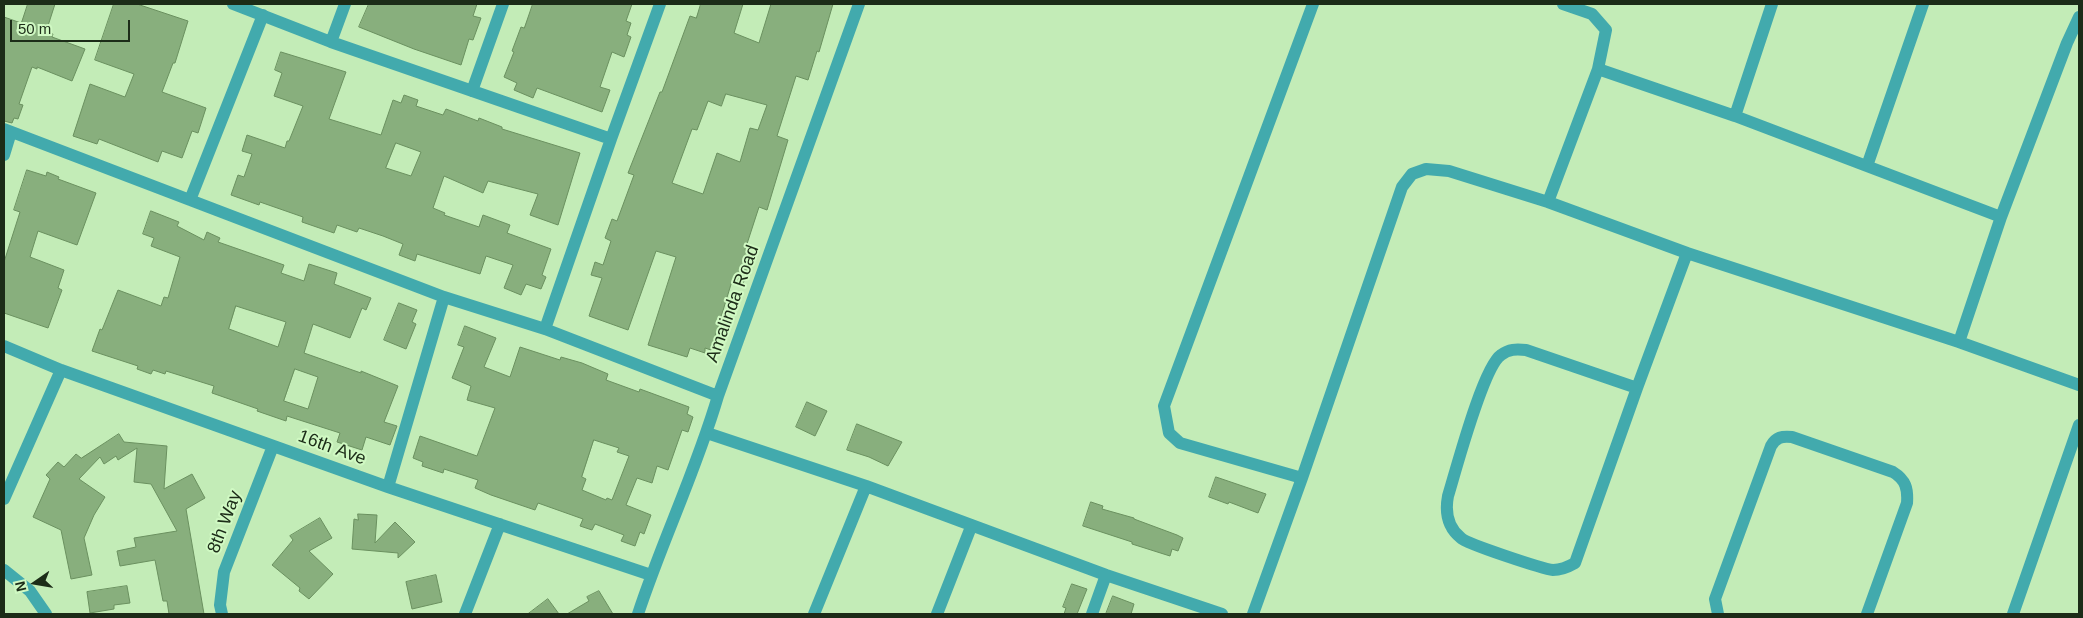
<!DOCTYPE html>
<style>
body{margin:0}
#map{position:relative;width:2083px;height:618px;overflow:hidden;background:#c3ecb7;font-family:Helvetica,sans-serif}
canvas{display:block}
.frame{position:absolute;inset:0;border:5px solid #1c2c18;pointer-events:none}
.north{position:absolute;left:10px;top:558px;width:50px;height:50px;-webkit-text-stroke:4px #d0f9c3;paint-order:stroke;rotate:257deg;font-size:14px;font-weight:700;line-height:20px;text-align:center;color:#1c2c18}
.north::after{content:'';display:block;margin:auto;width:18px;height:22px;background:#1c2c18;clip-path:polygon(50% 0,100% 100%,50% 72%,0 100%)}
.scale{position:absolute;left:10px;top:20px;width:120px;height:22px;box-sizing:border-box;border:2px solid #1c2c18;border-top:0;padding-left:6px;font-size:15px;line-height:18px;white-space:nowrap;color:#1c2c18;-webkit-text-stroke:4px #d0f9c3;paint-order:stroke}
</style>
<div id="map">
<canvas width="2083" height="618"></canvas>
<div class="frame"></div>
<div class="north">N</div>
<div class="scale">50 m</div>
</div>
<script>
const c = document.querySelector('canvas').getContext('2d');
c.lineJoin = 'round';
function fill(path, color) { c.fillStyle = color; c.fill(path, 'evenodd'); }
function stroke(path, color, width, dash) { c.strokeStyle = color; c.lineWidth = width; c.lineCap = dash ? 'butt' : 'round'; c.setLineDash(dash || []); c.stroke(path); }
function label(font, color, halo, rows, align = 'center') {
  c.font = font + ' Helvetica,sans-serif'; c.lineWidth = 4; c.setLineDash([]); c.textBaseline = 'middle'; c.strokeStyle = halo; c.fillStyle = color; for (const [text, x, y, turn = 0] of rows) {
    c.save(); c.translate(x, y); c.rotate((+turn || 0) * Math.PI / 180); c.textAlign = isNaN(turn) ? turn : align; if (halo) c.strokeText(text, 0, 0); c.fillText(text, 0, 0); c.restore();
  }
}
const building = new Path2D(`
 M28,4H55L46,32L53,34L52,37L85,49L72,81L37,67V69L32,67L19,104L23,105L18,119L14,118L12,123L4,121V17L21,23Z
 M114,4H137L188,21L175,63H173L162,92L206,108L198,133L192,131L182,158L162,151L158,162L99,139L97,144L73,136L90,84L125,97L134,74L95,60Z
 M369,4H477L473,16L481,18L473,40L469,39L461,65L414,49L359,27Z
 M533,4H632L626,21L631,23L627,35L631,37L624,57L612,52L600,87L610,90L602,112L537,88L533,98L514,90L517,83L504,77L514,52L512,51L521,27L524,28Z
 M701,4H743L734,33L759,43L771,4H833L819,52L817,51L808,80L796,76L777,136L788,140L767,210L759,207L745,250L753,253L743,284L732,281L711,350L705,348V353L690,348L687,357L648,345L676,257L656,251L628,330L589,316L602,278L591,275L595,262L603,265L611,241L605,238L612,219L617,221L634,175L628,173L660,92H662L690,16L696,18ZM726,94L767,105L758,130L750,128L740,162L717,153L703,194L672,183L692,129L697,130L708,101L721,106Z
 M281,52L346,72L329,119L381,135L393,100L401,103L404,95L418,100L416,106L443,115L446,109L478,121L479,118L502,127V129L580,153L558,225L530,215L538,194L488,181L483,193L444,176L433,208L445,213L444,215L479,227L483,215L510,225L507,233L551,249L542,275L546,277L541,289L526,284L521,295L504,288L513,265L486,256L480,274L417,254L415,261L399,255L403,244L383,236L359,228L357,232L337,225L334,233L302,222L303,217L260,202L259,205L231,195L238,175L244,177L252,154L242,151L247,135L285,148L287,141H289L303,106L274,96L282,73L275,70ZM396,143L421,152L411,176L386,168Z
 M27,170L46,176L47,172L59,177L58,179L96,193L77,245L38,231L30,257L64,270L58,288L62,290L48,328L4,313V262L20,212L14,210Z
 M151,211L179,222L177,226L204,240L207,232L220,238L218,242L284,265L281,273L304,281L309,264L337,273L334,284L371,298L366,310L362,308L350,338L313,324L304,353L361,373V371L398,386L384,422L397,426L390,445L366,437L362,450L337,442L340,433L287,416L286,421L257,411L258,409L212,393L214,386L166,371L165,374L153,370L151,374L137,369L138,366L92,351L100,329L102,330L118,290L161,306L164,297L168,298L180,257L151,246L154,238L143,234ZM236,306L286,322L278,347L229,329ZM295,369L318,377L308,409L284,401Z
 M399,303L417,310L412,322L416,324L406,349L384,340Z
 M465,326L496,338L484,367L510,377L520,347L560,360L561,357L582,363L608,374L606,380L639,392L640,389L689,407L687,414L693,417L688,432L682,430L668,470L657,466L652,483L637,478L626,505L651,515L644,534L640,532L635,546L621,541L624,535L595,524L592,530L580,526L583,519L538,503L535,510L491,495L475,488L478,480L444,469L443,473L422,466L423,462L413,458L420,436L477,456L495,408L467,400L471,386L452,378L464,347L458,345ZM594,440L619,448L617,452L629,456L612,500L607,498L606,500L582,490L586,479L582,477Z
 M807,402L827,411L815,436L796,427Z
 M857,424L902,442L888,466L869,457L847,450Z
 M119,434L124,442L167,446L164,489L192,474L205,498L186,509L204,614H169L167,601H163L155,560L120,566L117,551L136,547L134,538L177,531L151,484L134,482L137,448L118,460L116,456L104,464L100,457L79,479L105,497L94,515L84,538L92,575L71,579L61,530L33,517L50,479L46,475L58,462L64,467L76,454L81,458Z
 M1216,477L1266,494L1258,513L1229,502L1228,504L1209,497Z
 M1091,502L1103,506L1102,509L1134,518V519L1177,535L1183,538L1178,551L1172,549L1170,556L1132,544V542L1083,526Z
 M358,514L377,515L375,543L395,522L415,542L398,558V553L352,549L354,519L358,520Z
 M320,518L332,538L309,551L333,574L309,599L299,591L300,588L272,565L293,540L290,536Z
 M436,575L442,602L412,609L406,582Z
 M1072,584L1087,589L1077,614H1064L1066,608L1063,607Z
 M127,586L130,603L114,605V609L90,613L87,592Z
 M599,591L613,614H567L589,601L587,597Z
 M1113,596L1134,604L1131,614H1106Z
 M548,599L559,614H528Z`);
fill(building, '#88af7d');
stroke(building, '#6a905f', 1);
stroke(new Path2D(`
 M233,4L331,42L611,139L545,329
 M331,42L345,4
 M1598,69L1735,116L2001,217
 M472,91L503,4
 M1735,116L1772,4
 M4,129L444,297L545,329L718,396
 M611,139L660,4
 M4,155L11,132
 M1867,166L1923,4
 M190,200L263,15
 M1548,202L1598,69L1606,30L1592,14L1563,4
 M1959,342L2001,217L2067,43L2079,17
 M4,346L61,370L388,487L651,575
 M1637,388L1526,350C1516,349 1509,349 1501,355C1483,367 1456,470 1448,496C1445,512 1447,527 1461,538C1467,544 1543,569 1553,570C1562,570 1568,567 1575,563L1637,388L1687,253
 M707,433L866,486L1106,575L1222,614
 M1302,478L1180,443L1169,433L1164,406L1313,4
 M388,487L444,297
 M4,499L61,370
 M4,570L30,591L46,614
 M222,614L220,605L224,572L273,446
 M465,614L500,524
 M638,614C662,541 696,471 718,396L859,4
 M814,614L866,486
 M937,614L971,527
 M1092,614L1106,575
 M1253,614L1302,478L1402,187L1412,174L1426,169L1449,171L1548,202L1687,253L1959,342L2079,385
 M1718,614L1715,599L1771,446C1776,437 1782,436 1792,437L1893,472C1906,480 1908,489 1907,503L1867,614
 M2013,614L2079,425`), '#42aaad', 12);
label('18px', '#1c2c18', '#d0f9c3', [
 ["Amalinda Road",733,304,-70],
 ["16th Ave",332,448,20],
 ["8th Way",225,522,-69]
]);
</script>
